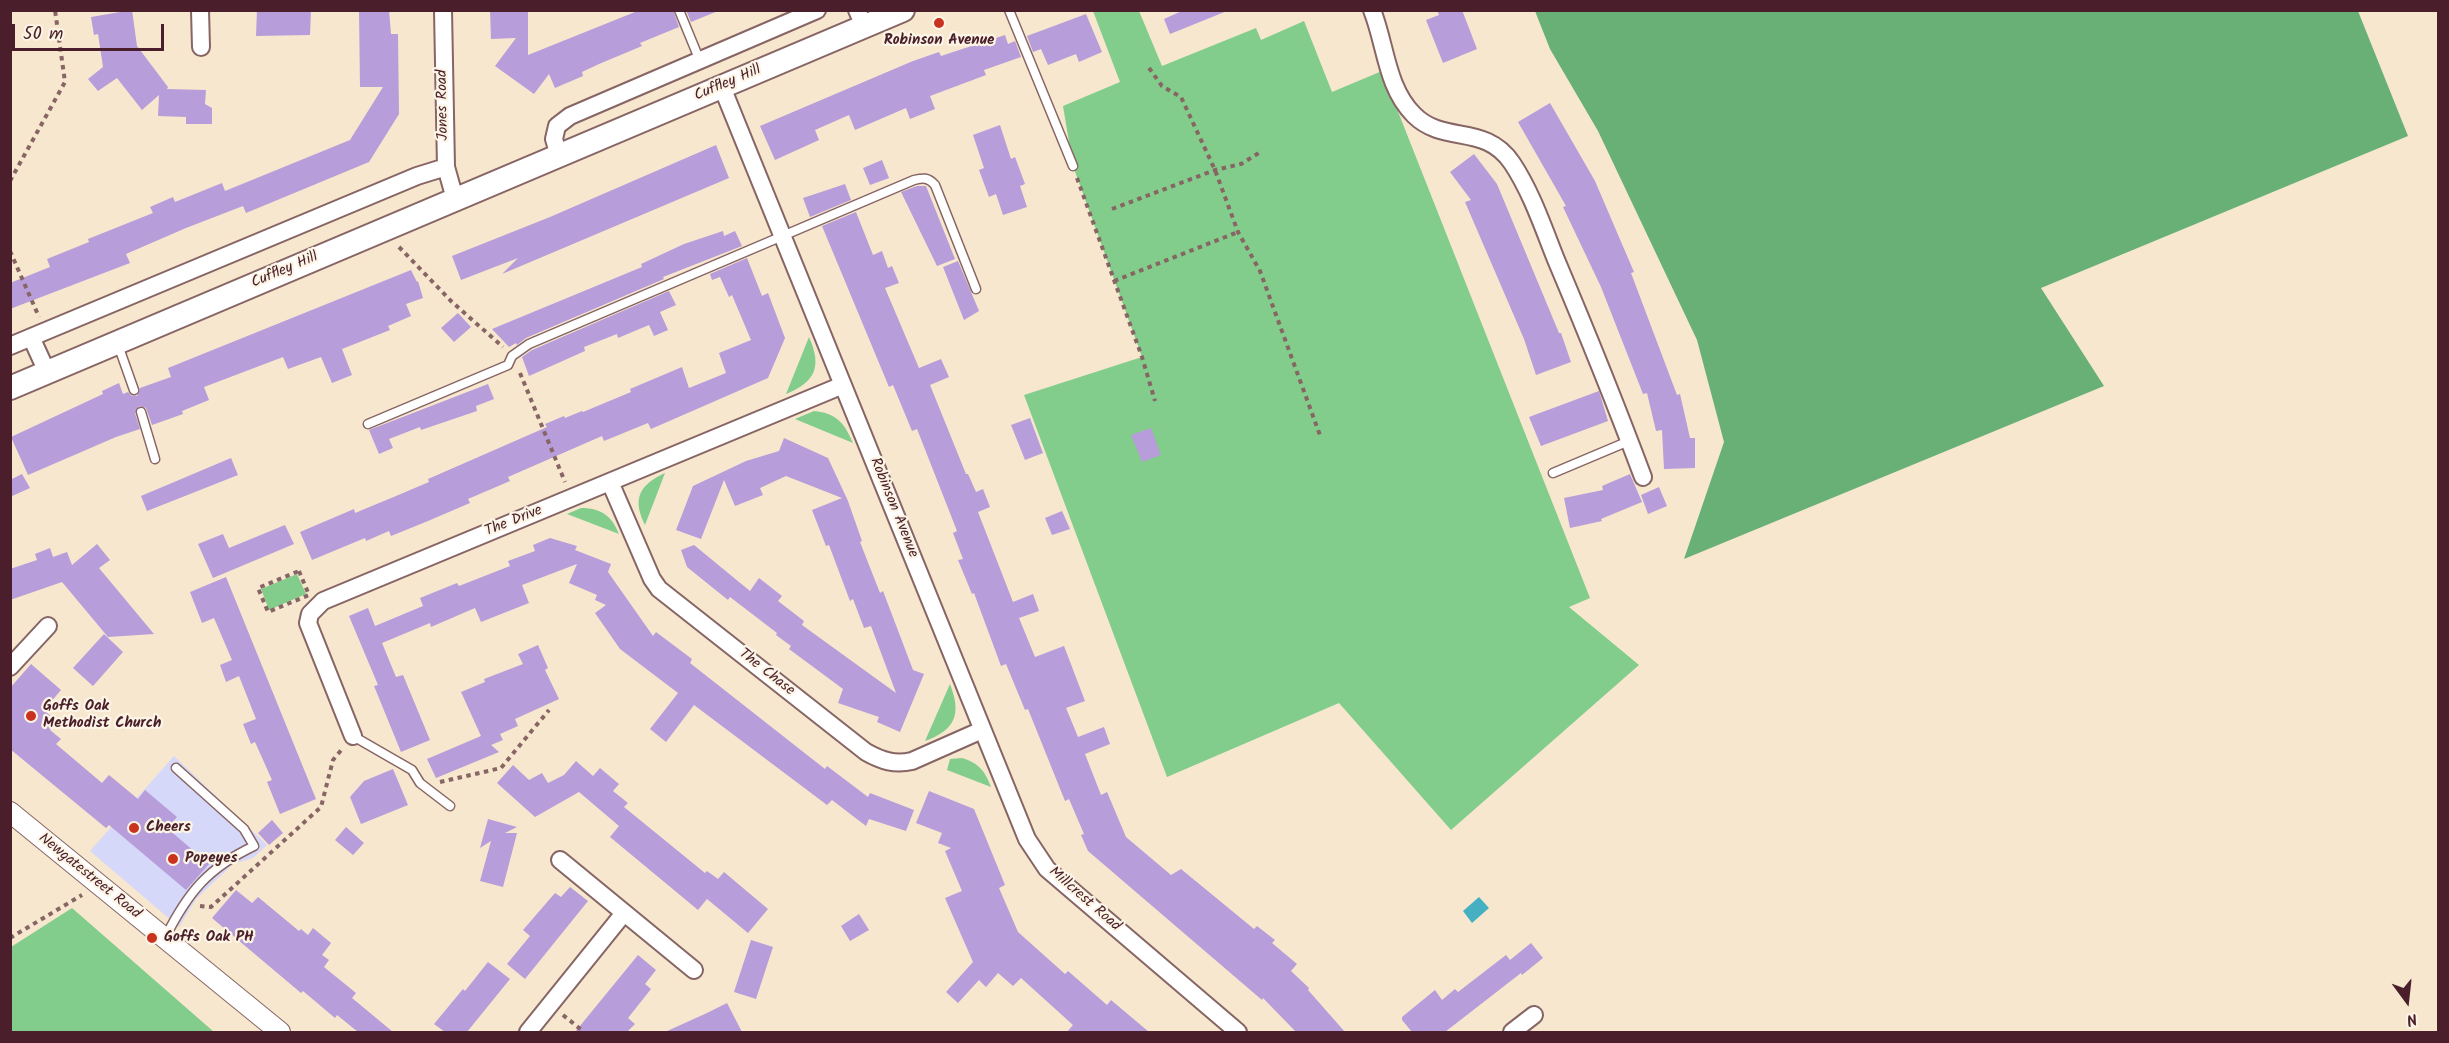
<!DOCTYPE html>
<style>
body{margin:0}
#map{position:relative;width:2449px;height:1043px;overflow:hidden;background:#f7e7cf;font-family:Kalam,sans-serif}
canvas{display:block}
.frame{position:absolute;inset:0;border:12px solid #4a1f2b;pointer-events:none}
.north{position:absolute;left:2377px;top:971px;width:60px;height:60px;-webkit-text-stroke:4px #fcf5e5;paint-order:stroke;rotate:165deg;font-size:16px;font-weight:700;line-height:24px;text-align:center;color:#4a1f2b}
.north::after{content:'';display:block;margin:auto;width:21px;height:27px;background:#4a1f2b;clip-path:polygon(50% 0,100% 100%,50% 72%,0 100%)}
.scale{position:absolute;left:12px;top:24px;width:152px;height:27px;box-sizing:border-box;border:3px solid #4a1f2b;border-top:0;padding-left:8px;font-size:18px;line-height:21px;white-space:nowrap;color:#4a1f2b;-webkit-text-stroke:4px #fcf5e5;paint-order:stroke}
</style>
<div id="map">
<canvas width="2449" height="1043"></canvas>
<div class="frame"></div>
<div class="north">N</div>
<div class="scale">50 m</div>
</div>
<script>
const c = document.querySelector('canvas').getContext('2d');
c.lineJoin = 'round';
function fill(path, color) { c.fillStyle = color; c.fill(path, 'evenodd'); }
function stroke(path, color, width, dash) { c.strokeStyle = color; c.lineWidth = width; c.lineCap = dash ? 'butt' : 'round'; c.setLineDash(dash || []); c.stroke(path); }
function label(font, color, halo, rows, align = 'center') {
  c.font = font + ' Kalam,sans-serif'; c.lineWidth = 4.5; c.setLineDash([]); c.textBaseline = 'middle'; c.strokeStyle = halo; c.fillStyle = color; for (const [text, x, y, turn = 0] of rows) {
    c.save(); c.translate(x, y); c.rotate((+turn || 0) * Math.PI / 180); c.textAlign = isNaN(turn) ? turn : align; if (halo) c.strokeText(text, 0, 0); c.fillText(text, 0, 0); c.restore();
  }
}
fill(new Path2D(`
 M174,756L267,845L253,858L233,864L196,899L179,927L90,851Z`), '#d5d8f9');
fill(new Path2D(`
 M1093,11H1139L1162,66L1256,28L1261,40L1304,21L1332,92L1382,71L1590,598L1569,607L1639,665L1451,830L1339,703L1167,777L1024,395L1142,357L1073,166L1063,106L1120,82Z
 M809,337C822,366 816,382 786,394Z
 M814,411C837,413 845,424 853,443L795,419Z
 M665,473L645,525C632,499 639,485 665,473Z
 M581,508C601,508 612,516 619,534L567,514Z
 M297,574L306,594L269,610L261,589Z
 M950,684C962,715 955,730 925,741Z
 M962,758C979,763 985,771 991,787L947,770L950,759Z
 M72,908L214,1032H11V947Z`), '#82cd8b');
fill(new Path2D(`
 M1535,11H2358L2408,136L2041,288L2104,386L1684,559L1724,442L1697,340L1598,131L1550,49Z`), '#69b077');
fill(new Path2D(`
 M1479,897L1489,908L1472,923L1463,911Z`), '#44b0c2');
fill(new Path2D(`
 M132,10L137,46L168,87L167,89L206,90L205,104L212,108V124H186V117L158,116L159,95L142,110L117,78L98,91L88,79L103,67L98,34L94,35L91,17Z
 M257,10H311L310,35L256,36Z
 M359,10H389L391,34H398L399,114L369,162L246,213L243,206L186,228L126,254L130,263L10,309V283L50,267L47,259L89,242L88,239L153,213L150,207L173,197L175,202L222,183L225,191L350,140L383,87H360Z
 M490,10H528V55L640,10H673L679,27L640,43L642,46L599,64L582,72L583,76L555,88L549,74L534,94L495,66L516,38L491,39Z
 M686,10H718V11L691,22Z
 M1184,10H1227V11L1170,34L1164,19Z
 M1437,10H1462L1477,49L1443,63L1426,20L1439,15Z
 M1086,14L1102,52L1079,62L1076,54L1048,65L1041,49L1033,52L1027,36Z
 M1005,35L1008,44L1015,41L1021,57L984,70L986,75L930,96L935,109L910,119L906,108L855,130L849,115L815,130L819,140L775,160L760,126L913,61L939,52L941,56Z
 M1550,103L1595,181L1634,272L1631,273L1677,395L1680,394L1690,438H1695V468L1664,469L1662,430L1656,431L1647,393L1643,394L1601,287L1563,207L1566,206L1518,122Z
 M1000,125L1011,159L1015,157L1025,184L1020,186L1027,207L1003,215L996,194L989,197L979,170L984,168L973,135Z
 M716,145L729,178L502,274L518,258L461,280L452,256L550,217Z
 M1474,154L1497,184L1559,333H1561L1571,362L1536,375L1524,339L1465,202L1471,200L1450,172Z
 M882,160L889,178L870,185L863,168Z
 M845,184L851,200L810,217L803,198Z
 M917,186H926L955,259L937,266L901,192Z
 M856,212L873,255L882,251L888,268L892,266L899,283L885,288L919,368L941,359L949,377L930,385L966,474H968L976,492L983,489L990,507L978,512L1013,602L1033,594L1039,611L1019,618L1035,657L1064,646L1085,701L1066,708L1078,737L1104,727L1110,744L1085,754L1101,795L1107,792L1126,837L1171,875L1181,869L1254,929L1257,926L1275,940L1272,943L1297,964L1291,971L1309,988L1308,990L1345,1032H1296L1263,998L1262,1000L1088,851L1081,835L1084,834L1069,799L1065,801L1028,709L1025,710L1006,664L1001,666L974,593L972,594L958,560L963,559L953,533L957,531L917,429L912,431L893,385L889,387L822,226Z
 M723,231L724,236L735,231L742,246L663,277L664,279L526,338L517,345L516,343L509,347L492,329L642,267L641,264L684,244Z
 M747,258L762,296L768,293L785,338L768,378L651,429L648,423L604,441L602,436L508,477L510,481L468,499L470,503L428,521L391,536L389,531L366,541L365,538L312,560L300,532L354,509L355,513L396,496L429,482L428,479L547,427L545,424L564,416L565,418L582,411L583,412L631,392L630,389L682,367L689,388L726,373L719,353L751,340L732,295L729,297L720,277L712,280L710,274Z
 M958,261L979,311L964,320L943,267Z
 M411,270L417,282L418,281L423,298L406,304L411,316L388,326L390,330L342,349L352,375L332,383L321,357L288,369L283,357L204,387L209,400L182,411L183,414L152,425L146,408L139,406L135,413L140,429L116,437L28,475L11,437L103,394L102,391L119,383L123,394L128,392L132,396H137L140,388L171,377L168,368Z
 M669,291L676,305L660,312L668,330L654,336L649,325L618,338L617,334L584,347L585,351L529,376L522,357L532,350Z
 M458,313L471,327L454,342L441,328Z
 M488,384L494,399L476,406L477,411L421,430L420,427L389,439L393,448L379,454L369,430Z
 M1599,391L1608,421L1541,446L1529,417Z
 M1030,418L1043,453L1025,460L1011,425Z
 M1151,428L1161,455L1142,462L1131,435Z
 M784,438L828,458L848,501L862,541L860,542L880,593L883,591L913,670L924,674L900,732L877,722L879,717L838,703L843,689L789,649L791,646L776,635L777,633L730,597L728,600L687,567L681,550L694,545L750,591L759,578L782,596L778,601L804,621L802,625L896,693L871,626L864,628L853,599L850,601L829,545L826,546L812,510L842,498L786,476L760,488L763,495L735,506L724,480L701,539L676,530L693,486L746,461L779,451Z
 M231,458L238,475L147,511L141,496Z
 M22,474L30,488L10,497V480Z
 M1630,474L1642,502L1601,519L1602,521L1570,528L1564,498L1603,490L1602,486Z
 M1659,487L1667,506L1648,514L1641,495Z
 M1062,511L1070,529L1052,535L1045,518Z
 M285,525L294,544L213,578L198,544L223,534L229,548Z
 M550,538L577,546L575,550L611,564L608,572L653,636L656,632L692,659L690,663L825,769L827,766L868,797L870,793L914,810L906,831L869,819L866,826L832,800L827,805L694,705L666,742L650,729L678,693L620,649L595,613L606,605L595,600L597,595L569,583L577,564L522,585L529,603L481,622L475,608L431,627L430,623L382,643L396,677L403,675L430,740L401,752L374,686L378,685L349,616L368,608L375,626L423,606L420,598L457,583L459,586L510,566L508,561L535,551L533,545Z
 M97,544L110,560L99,568L154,634L108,637L62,582L10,600V569L37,560L35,554L50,548L53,557L67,552L72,565Z
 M226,577L316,799L280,814L267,782L272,780L255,742L251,744L243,724L256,719L239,676L226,682L220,665L232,660L214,618L202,623L190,592Z
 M104,634L123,652L93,686L73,668Z
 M538,645L548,668L545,670L559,699L515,719L518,726L500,734L503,740L491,745L499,752L436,778L427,759L481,736L461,692L485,682L484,679L523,664L518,654Z
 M31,664L61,690L44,710L58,722L50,730L61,739L56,744L102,783L109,775L138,799L145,790L177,817L167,828L209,864L186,890L109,825L106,828L10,749V688Z
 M576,761L593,776L600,768L619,784L613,791L628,803L624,807L705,873L707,871L718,879L724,872L768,909L748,933L707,899L698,910L610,837L619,826L579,792L535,817L497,783L513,765L529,780L542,773L548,783L564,775Z
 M393,769L408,805L361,824L350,797L364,781Z
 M929,791L974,809L1005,885L999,888L1018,932L1065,974L1068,971L1107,1005L1111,1000L1149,1032H1067L1073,1025L1021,978L1013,986L998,973L986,987L979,980L958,1003L946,992L973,962L945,898L962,891L945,851L951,848L938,843L942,833L916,823Z
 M488,819L517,827L505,833H517L503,887L480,881L491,841L480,848Z
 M272,820L283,833L269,845L258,833Z
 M346,827L364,843L353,855L335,840Z
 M570,887L588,901L525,979L507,964L530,936L523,930L555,893L561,897Z
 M236,890L252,903L258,897L299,931L301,929L308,935L313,928L331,943L322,955L329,960L324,967L356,993L352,998L393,1032H358L337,1015L335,1018L303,991L301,993L212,918Z
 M859,914L869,930L850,941L841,926Z
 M751,940L773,947L756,999L734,992Z
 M1531,943L1543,958L1522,975L1521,973L1445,1032H1412L1402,1020V1017L1435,990L1442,1000L1455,989L1458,992L1506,955L1510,960Z
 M638,955L656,970L645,984L651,989L628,1018L635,1024L627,1032H575Z
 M488,962L510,979L467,1032H445L434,1024L463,989L465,991Z
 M727,1003L742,1032H665L707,1013Z`), '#b79dd9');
const service = new Path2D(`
 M679,10L700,61
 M1009,10L1073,166
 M117,342L134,390
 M141,412L155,459
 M368,424L508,365L512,356L529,344L914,180C923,178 928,177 935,185L976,289
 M1553,473L1629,441
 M353,736L412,770L420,783L450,806
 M165,938C188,892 208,868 254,846L244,829L176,768`);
const minor = new Path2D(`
 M200,10L201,47
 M443,10L446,167L455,199
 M857,10L864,26
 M1372,10C1386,45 1386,87 1414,115C1444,145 1485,123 1512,163C1532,193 1544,230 1557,262C1587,333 1616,405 1643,477
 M722,87L1027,839L1047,869L1238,1032
 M559,156L554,139L557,126L570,116L817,10
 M31,337L47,372
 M10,346L417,176L446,167
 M610,482L652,579L659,589L866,752C882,761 895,765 912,761L982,730
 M10,667L48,626
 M353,736L308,623L310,614L323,601L843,385
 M560,860L694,970
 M528,1032L624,913
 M1512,1032L1534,1015`);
const tertiary = new Path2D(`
 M10,812L280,1032`);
const secondary = new Path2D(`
 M10,388L903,10`);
stroke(service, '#876564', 11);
stroke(minor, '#876564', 20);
stroke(tertiary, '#876564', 22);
stroke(secondary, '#876564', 26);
stroke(new Path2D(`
 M1149,68L1162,86L1181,97L1215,170L1238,232L1260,271L1321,438
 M1077,178L1142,357L1155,401
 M10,181L65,82L55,10
 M1112,209L1215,170L1241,164L1262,151
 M399,247L452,302L503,347
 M10,251L39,317
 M1114,281L1238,232
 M520,373L565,482
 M299,571L309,595L268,612L258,588Z
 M440,782L501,768L549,710
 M200,906L211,907L321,807L333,760L343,748
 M10,938L82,895
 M563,1015L584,1032`), '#876564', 4, [4.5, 4.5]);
stroke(service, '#fff', 8);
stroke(minor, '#fff', 16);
stroke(tertiary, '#fff', 20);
stroke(secondary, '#fff', 22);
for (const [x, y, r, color] of [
 [939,23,6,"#c8321e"],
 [31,716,6,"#c8321e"],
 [134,828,6,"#c8321e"],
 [173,859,6,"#c8321e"],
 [152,938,6,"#c8321e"]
]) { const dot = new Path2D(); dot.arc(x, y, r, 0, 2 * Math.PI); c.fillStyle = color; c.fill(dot); stroke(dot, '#fcf5e5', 2); }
label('bold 15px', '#4a1f2b', '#fcf5e5', [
 ["Robinson Avenue",939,41,"center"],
 ["Goffs Oak",43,707],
 ["Methodist Church",43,724],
 ["Cheers",146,828],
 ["Popeyes",185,859],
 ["Goffs Oak PH",164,938]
], 'left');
label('15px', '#4a1f2b', '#fcf5e5', [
 ["Cuffley Hill",728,84,-23],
 ["Jones Road",444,105,-91],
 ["Cuffley Hill",285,271,-23],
 ["Robinson Avenue",893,508,68],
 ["The Drive",514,522,-22],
 ["The Chase",766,673,38],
 ["Newgatestreet Road",89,877,39],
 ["Millcrest Road",1084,900,41]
]);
</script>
